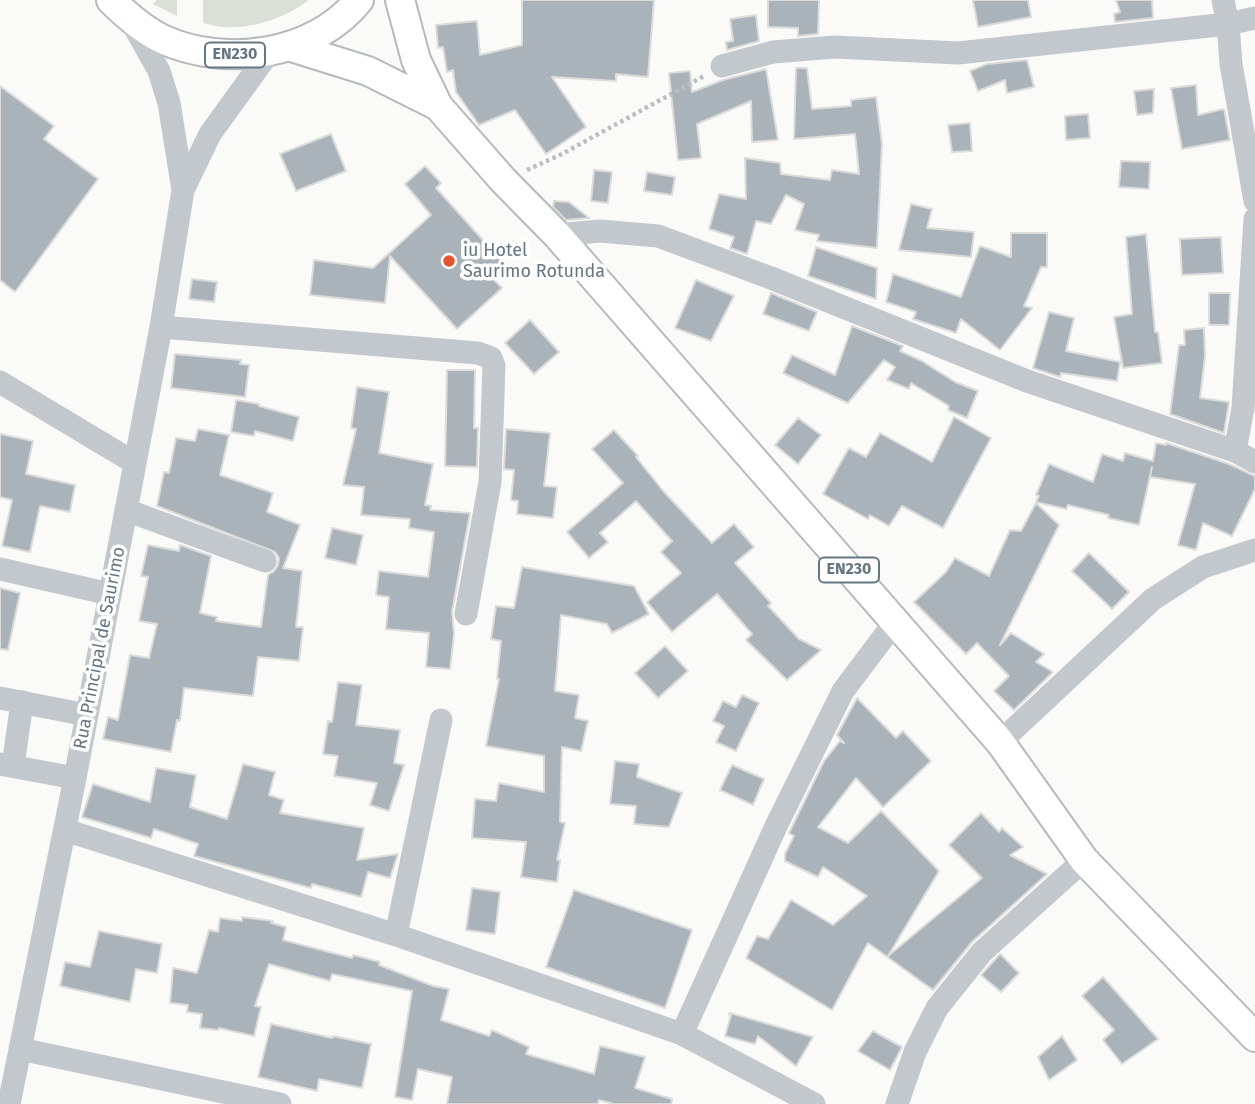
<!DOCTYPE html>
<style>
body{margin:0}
canvas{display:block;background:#fafaf8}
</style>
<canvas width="1255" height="1104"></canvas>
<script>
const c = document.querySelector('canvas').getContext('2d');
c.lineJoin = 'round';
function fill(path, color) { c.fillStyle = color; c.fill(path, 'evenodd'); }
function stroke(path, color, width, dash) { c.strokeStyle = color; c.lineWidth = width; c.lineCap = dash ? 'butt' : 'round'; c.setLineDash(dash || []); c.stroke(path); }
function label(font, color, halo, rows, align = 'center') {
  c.font = font + ' "Fira Sans",sans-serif'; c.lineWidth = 7; c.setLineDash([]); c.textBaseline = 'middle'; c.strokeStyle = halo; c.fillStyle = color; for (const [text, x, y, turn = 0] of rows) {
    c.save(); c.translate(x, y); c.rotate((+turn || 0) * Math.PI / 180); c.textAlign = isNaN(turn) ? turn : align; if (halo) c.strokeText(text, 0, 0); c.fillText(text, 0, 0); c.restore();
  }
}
fill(new Path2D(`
 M157,0H177V16L153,4Z
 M203,0H309C280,22 238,34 203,23Z`), '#dadfd7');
const building = new Path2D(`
 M522,0H654L648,77L616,74V81L552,77L586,127L546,154L515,110L479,125L456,92L453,70L447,72L443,47L438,48L436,25L477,21L480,55L522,45Z
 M768,0H819L818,34L798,36V28L768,27Z
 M973,0H1028L1031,17L978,27Z
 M1116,0H1152L1153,18L1115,22L1114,14L1120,12Z
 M756,15L759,41L727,50L726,42L733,41L730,19Z
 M1027,60L1034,87L1007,93L1005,80L978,91L970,71L987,64Z
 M796,68H807L812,109L851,106V100L876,97L882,144L877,248L817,241L819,235L795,230L804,204L786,195L771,224L756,221L747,254L730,248L734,237L709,229L719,194L746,199L745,158L780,163L781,174L830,180L832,170L859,174L855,134L794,139Z
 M766,69L778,140L752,142L751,101L697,124L701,158L678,160L669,73L690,71L692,92L723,80Z
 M1196,85L1198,115L1224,109L1230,140L1182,149L1171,88Z
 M0,86L54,126L44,139L98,179L15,292L0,280Z
 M1154,89L1153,113L1137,115L1134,91Z
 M1088,114L1090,138L1066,140L1065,116Z
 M970,123L972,151L952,152L948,125Z
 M331,134L346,171L296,191L280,154Z
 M1121,161L1150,162L1149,189L1119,187Z
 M425,166L441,183L436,188L509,269L495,281L502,288L457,329L390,256L385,303L310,295L314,260L373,268L431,215L405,184Z
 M594,170L612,172L608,203L591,201Z
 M647,172L675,177L672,195L644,191Z
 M554,201L569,202L589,218L566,220L553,207Z
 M911,204L932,209L927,228L974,232L971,257L899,250Z
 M1011,233H1047V267H1041L1024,306L1032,308L1000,350L961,319L956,333L913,319L916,312L886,302L893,274L961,297L980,246L1011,257Z
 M1146,234L1155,332H1158L1162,363L1123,368L1114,317L1132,314L1126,237Z
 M1221,237L1223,273L1182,275L1180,239Z
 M816,247L877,268L876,299L808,276Z
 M192,279L217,282L214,302L189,299Z
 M696,280L734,296L711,341L675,328Z
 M771,293L817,312L809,331L763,314Z
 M1209,293H1230L1229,325H1209Z
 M1049,312L1074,318L1066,351L1120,362L1117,381L1061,373L1060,377L1033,368Z
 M530,320L559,352L534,374L505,343Z
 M852,326L903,346L900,351L922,361L955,382L978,391L967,418L948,410L949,406L911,383L909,389L887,380L895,367L884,360L848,403L783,373L792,355L835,375Z
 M1204,328L1205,356L1200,398L1229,402L1224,433L1170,414L1179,345H1185L1184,330Z
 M175,354L241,360L240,364L249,365L245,397L171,388Z
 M447,370H475L474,428H478L477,467L445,466Z
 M357,387L389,392L379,453L433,464L425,505L431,506L430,510L470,513L452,612L454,634L450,669L426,667L429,633L386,629L389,597L376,595L379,571L428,577L434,532L409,528L410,519L361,515L364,487L343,485L356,429L351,428Z
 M236,400L259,404V406L299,417L293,441L255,431L254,436L231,432Z
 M954,417L991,438L943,528L902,506L889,526L870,515L868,519L823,494L849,448L866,457L880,433L932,462Z
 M798,418L821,435L798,464L775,445Z
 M198,429L229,435L220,475L273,493L267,512L300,525L283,568L302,571L296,627H303L299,661L258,657L253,696L184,688L180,721L177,720L171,752L103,739L108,717L118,720L130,655L149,658L157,624L139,621L148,577L141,576L148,545L179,551L180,545L211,556L200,613L217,617L216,621L261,627L268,575L274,571L278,565L279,558L275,552L157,506L164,472L169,473L176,438L195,441Z
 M506,429L550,433L544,486L557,487L553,518L517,514L518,501L511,500L514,470L504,469Z
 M614,430L638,456L636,457L664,492L712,543L734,524L754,547L735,563L771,603L768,606L799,639L821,650L787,680L746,640L752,634L717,594L672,632L647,602L681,573L661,552L672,541L636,501L600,533L608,542L589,558L567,532L623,483L592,449Z
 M0,434L33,441L26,474L75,485L70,512L40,506L30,552L2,546L12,500L0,497Z
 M1156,443L1166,445V443L1229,464L1255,476V489L1232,536L1203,523L1196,550L1178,545L1195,484L1150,477L1152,467L1139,525L1108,518L1109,515L1068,505L1066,509L1036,502L1039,496L1036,495L1049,464L1093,482L1102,454L1123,461L1125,453L1153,461Z
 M1036,503L1059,525L1000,645L1011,633L1044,654L1036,662L1053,672L1014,710L994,691L1009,676L977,643L966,654L914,602L946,572L955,558L989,576L1010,530L1021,531Z
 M332,528L363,535L356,565L325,558Z
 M1089,553L1129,592L1112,609L1072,571Z
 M522,567L634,586L649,614L612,633L607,624L561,615L555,691L579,695L575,718L588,721L581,751L562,747L560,822L565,823L557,860H560L557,882L521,877L526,842L472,838L475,799L496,801L499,783L544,792V756L486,746L499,679H497L501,641L491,639L496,606L514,608Z
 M0,588L20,593L8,650L0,649Z
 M665,646L688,671L658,698L635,673Z
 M338,682L362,685L356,725L400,730L394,763L404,765L389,811L370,805L377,783L334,776L338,756L323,754L328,721L332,722Z
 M742,695L759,703L736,751L716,742L724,726L713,721L723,701L736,707Z
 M857,698L896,738L903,731L931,761L883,807L856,778L818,827L848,843L881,811L939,871L888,956L982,878L949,845L981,813L999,832L1002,828L1023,847L1010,855L1047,874L972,942L933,990L868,943L832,1010L746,958L757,936L768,939L791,900L833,925L867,896L823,867L818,877L785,861V854L794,836L789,833L824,761L840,741L844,743L837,735Z
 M615,761L639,764L637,777L682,793L669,827L634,824L636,806L610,804Z
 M243,764L275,772L269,795L284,800L280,813L364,828L357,860L398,854L390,878L368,872L361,897L312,884L311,888L194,856L198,844L154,829L151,838L82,817L93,784L150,802L156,768L196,775L190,807L227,819Z
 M732,765L764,779L753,805L720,790Z
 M472,888L500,892L495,934L466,930Z
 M574,890L692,930L665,1008L546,967Z
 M242,917L273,921L271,923L286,927L283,940L352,958L353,955L380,962L379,965L433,986L449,989L441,1020L489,1036L492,1030L529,1047L526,1054L594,1074L600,1046L645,1057L635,1088L672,1099L671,1104H614L599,1100L598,1104H447L452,1077L418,1069L412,1100L395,1097L412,991L332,974L330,981L269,964L255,1006L261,1007L254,1036L219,1028L218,1030L200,1028L202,1014L187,1012L188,1005L170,1003L173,968L197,973L209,930L218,932L220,918L242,921Z
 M99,931L162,944L157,973L136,969L130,1002L60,986L65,962L90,967Z
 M1000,954L1019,973L1001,992L981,975Z
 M1103,977L1158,1039L1122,1064L1103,1040L1114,1030L1082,996Z
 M729,1014L730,1013L813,1037L796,1066L758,1036L755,1044L725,1036L731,1015Z
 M271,1024L332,1038L333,1036L371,1044L362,1088L319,1079L317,1091L258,1077Z
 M873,1031L902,1047L890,1070L858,1051Z
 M1062,1036L1077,1060L1049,1080L1038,1057Z`);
fill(building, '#aab3b9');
stroke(building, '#dcdcda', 2);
const major = new Path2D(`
 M111,0C126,15 142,29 162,39C225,68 314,56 359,0
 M400,0L416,60L438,106L503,180L557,235L1000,742L1084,860L1255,1037
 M288,46L368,71L438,106`);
stroke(major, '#b5babe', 32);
stroke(new Path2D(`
 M527,170L562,154L704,76`), '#bbbfc2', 4.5, [3.5, 3.5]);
stroke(new Path2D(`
 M1223,0L1228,24L1231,64L1255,201
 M131,21L159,71L169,103L183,190
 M722,66L773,52L835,47L958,53L1228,24L1255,18
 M557,235L600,231L658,236L771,278L1027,381L1235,451L1255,462
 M161,327L478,353L491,358L494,366L490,482L466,614
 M0,382L135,463
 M1235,451L1243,408L1255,219
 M126,510L265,561
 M0,569L110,594
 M0,698L87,715
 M1000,742L1153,599L1203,567L1255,550
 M0,764L75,778
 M13,766L22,702
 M65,830L396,935L682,1034L814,1104
 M396,935L441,720
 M682,1034L777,824L843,691L895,622
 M20,1049L280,1104
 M9,1104L75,778L161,327L183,190L210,134L270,51
 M897,1104L915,1052L937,1008L982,952L1084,860`), '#c3c8cc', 23);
stroke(major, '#fff', 28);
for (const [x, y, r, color] of [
 [449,261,7,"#e4572e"]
]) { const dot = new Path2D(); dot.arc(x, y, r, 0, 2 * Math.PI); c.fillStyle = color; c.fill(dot); stroke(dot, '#fff', 2.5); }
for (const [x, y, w] of [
 [235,55,60],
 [849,570,60]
]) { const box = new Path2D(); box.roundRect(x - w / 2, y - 12.5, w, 25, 5); c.fillStyle = '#fff'; c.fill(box); stroke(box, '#657683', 2); }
label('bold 16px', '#657683', null, [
 ["EN230",235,55],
 ["EN230",849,570]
]);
label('18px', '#657683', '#fff', [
 ["iu Hotel",463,251],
 ["Saurimo Rotunda",463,272]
], 'left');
label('18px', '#657683', '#fff', [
 ["Rua Principal de Saurimo",100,648,-79]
]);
</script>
